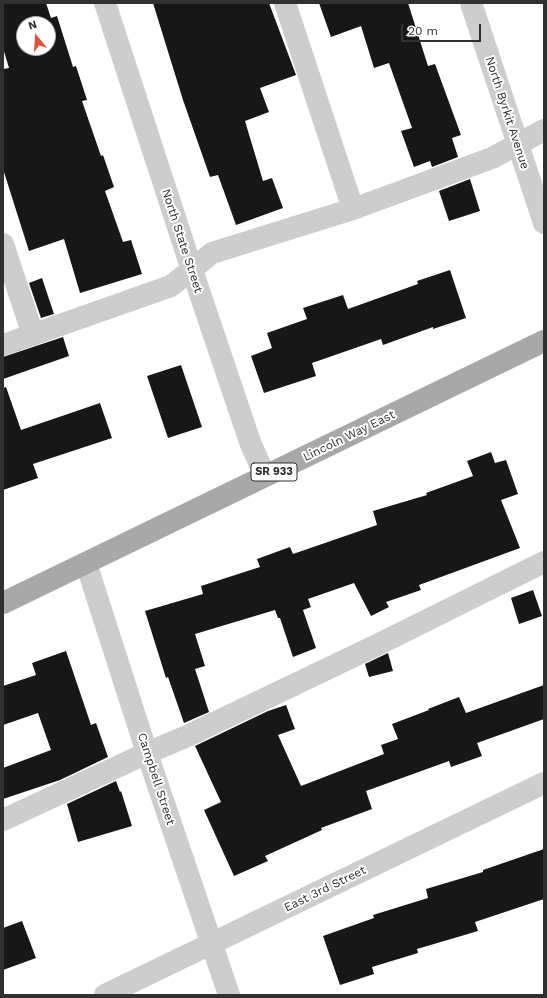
<!DOCTYPE html>
<style>
body{margin:0}
#map{position:relative;width:547px;height:998px;overflow:hidden;background:#fff;font-family:"Work Sans",sans-serif}
canvas{display:block}
.frame{position:absolute;inset:0;border:4px solid #303030;pointer-events:none}
.north{position:absolute;left:16px;top:16px;width:40px;height:40px;box-sizing:border-box;background:#fff;border:1px solid #acacac;border-radius:50%;rotate:342deg;font-size:11px;font-weight:700;line-height:16px;text-align:center;color:#303030}
.north::after{content:'';display:block;margin:auto;width:14px;height:18px;background:#da553e;clip-path:polygon(50% 0,100% 100%,50% 72%,0 100%)}
.scale{position:absolute;left:401px;top:24px;width:80px;height:18px;box-sizing:border-box;border:2px solid #303030;border-top:0;padding-left:5px;font-size:12px;line-height:14px;white-space:nowrap;color:#303030;-webkit-text-stroke:3px #fff;paint-order:stroke}
</style>
<div id="map">
<canvas width="547" height="998"></canvas>
<div class="frame"></div>
<div class="north">N</div>
<div class="scale">20 m</div>
</div>
<script>
const c = document.querySelector('canvas').getContext('2d');
c.lineJoin = 'round';
function fill(path, color) { c.fillStyle = color; c.fill(path, 'evenodd'); }
function stroke(path, color, width, dash) { c.strokeStyle = color; c.lineWidth = width; c.lineCap = dash ? 'butt' : 'round'; c.setLineDash(dash || []); c.stroke(path); }
function label(font, color, halo, rows, align = 'center') {
  c.font = font + ' "Work Sans",sans-serif'; c.lineWidth = 4; c.setLineDash([]); c.textBaseline = 'middle'; c.strokeStyle = halo; c.fillStyle = color; for (const [text, x, y, turn = 0] of rows) {
    c.save(); c.translate(x, y); c.rotate((+turn || 0) * Math.PI / 180); c.textAlign = isNaN(turn) ? turn : align; if (halo) c.strokeText(text, 0, 0); c.fillText(text, 0, 0); c.restore();
  }
}
fill(new Path2D(`
 M3,3H46L51,18L57,16L73,67L76,66L87,100L82,101L101,156L103,155L114,187L105,191L123,242L131,240L142,274L80,293L64,239L29,251L3,169V69L9,68L3,48ZM24,24H48V48H24Z
 M153,3H269L296,75L260,88L269,112L245,121L263,181L272,178L283,208L236,225L218,175L210,177L183,100Z
 M319,3H408L428,66L435,64L461,135L452,138L458,157L432,167L430,161L414,167L401,131L412,128L389,63L374,68L361,26L331,37Z
 M470,179L480,211L449,221L439,191Z
 M450,270L466,318L433,329V327L383,345L381,339L312,363L316,376L264,393L251,356L272,348L267,333L307,319L303,308L343,295L348,309L418,284L417,281Z
 M42,278L54,314L41,318L29,283Z
 M63,337L69,356L3,379V357Z
 M181,365L202,427L168,438L147,376Z
 M6,387L21,430L100,403L112,438L33,464L38,478L3,490V388Z
 M491,452L495,463L506,460L518,494L501,500L520,548L419,585L421,590L386,602L389,607L371,616L354,583L308,599L311,607L303,610L316,648L293,657L280,618H278L275,610L195,634L205,666L195,669L209,712L184,723L168,677L166,678L145,611L203,594L201,586L260,567L257,559L290,547L293,554L377,525L373,511L427,495L426,493L473,476L467,461Z
 M533,590L542,616L519,624L511,598Z
 M66,651L91,725L96,723L108,757L60,780L3,799V768L51,750L38,713L3,725V686L36,675L32,663Z
 M388,653L393,671L369,677L365,664Z
 M544,685V719L477,743L482,756L451,767L449,761L366,791L372,809L321,828L322,830L265,856L268,861L234,876L204,810L221,802L195,746L268,711L286,705L295,729L278,735L301,786L384,754L381,745L398,739L392,724L429,710L428,709L459,697L466,713Z
 M116,781L120,792L121,791L132,826L78,842L67,804Z
 M544,849V899L475,922L478,931L417,949L418,953L372,967L374,974L340,985L323,936L374,918L373,915L428,898L426,889L483,872V870Z
 M22,921L36,958L3,970V928Z`), '#171717');
stroke(new Path2D(`
 M105,3L192,270L250,442L265,476
 M285,3L353,209
 M471,3L544,223
 M3,244L33,335
 M3,345L171,286L212,253L353,209L492,158L544,130
 M86,563L147,753L229,995
 M3,820L147,753L185,737L377,645L544,562
 M105,995L544,783`), '#cdcdcd', 22);
stroke(new Path2D(`
 M3,603L544,341`), '#a8a8a8', 22);
for (const [x, y, w] of [
 [274,472,46]
]) { const box = new Path2D(); box.roundRect(x - w / 2, y - 9, w, 18, 3); c.fillStyle = '#fff'; c.fill(box); stroke(box, '#303030', 1); }
label('bold 11px', '#303030', null, [
 ["SR 933",274,472]
]);
label('12px', '#303030', '#fff', [
 ["North Byrkit Avenue",507,113,72],
 ["North State Street",182,241,72],
 ["Lincoln Way East",349,436,-26],
 ["Campbell Street",156,779,72],
 ["East 3rd Street",325,889,-26]
]);
</script>
